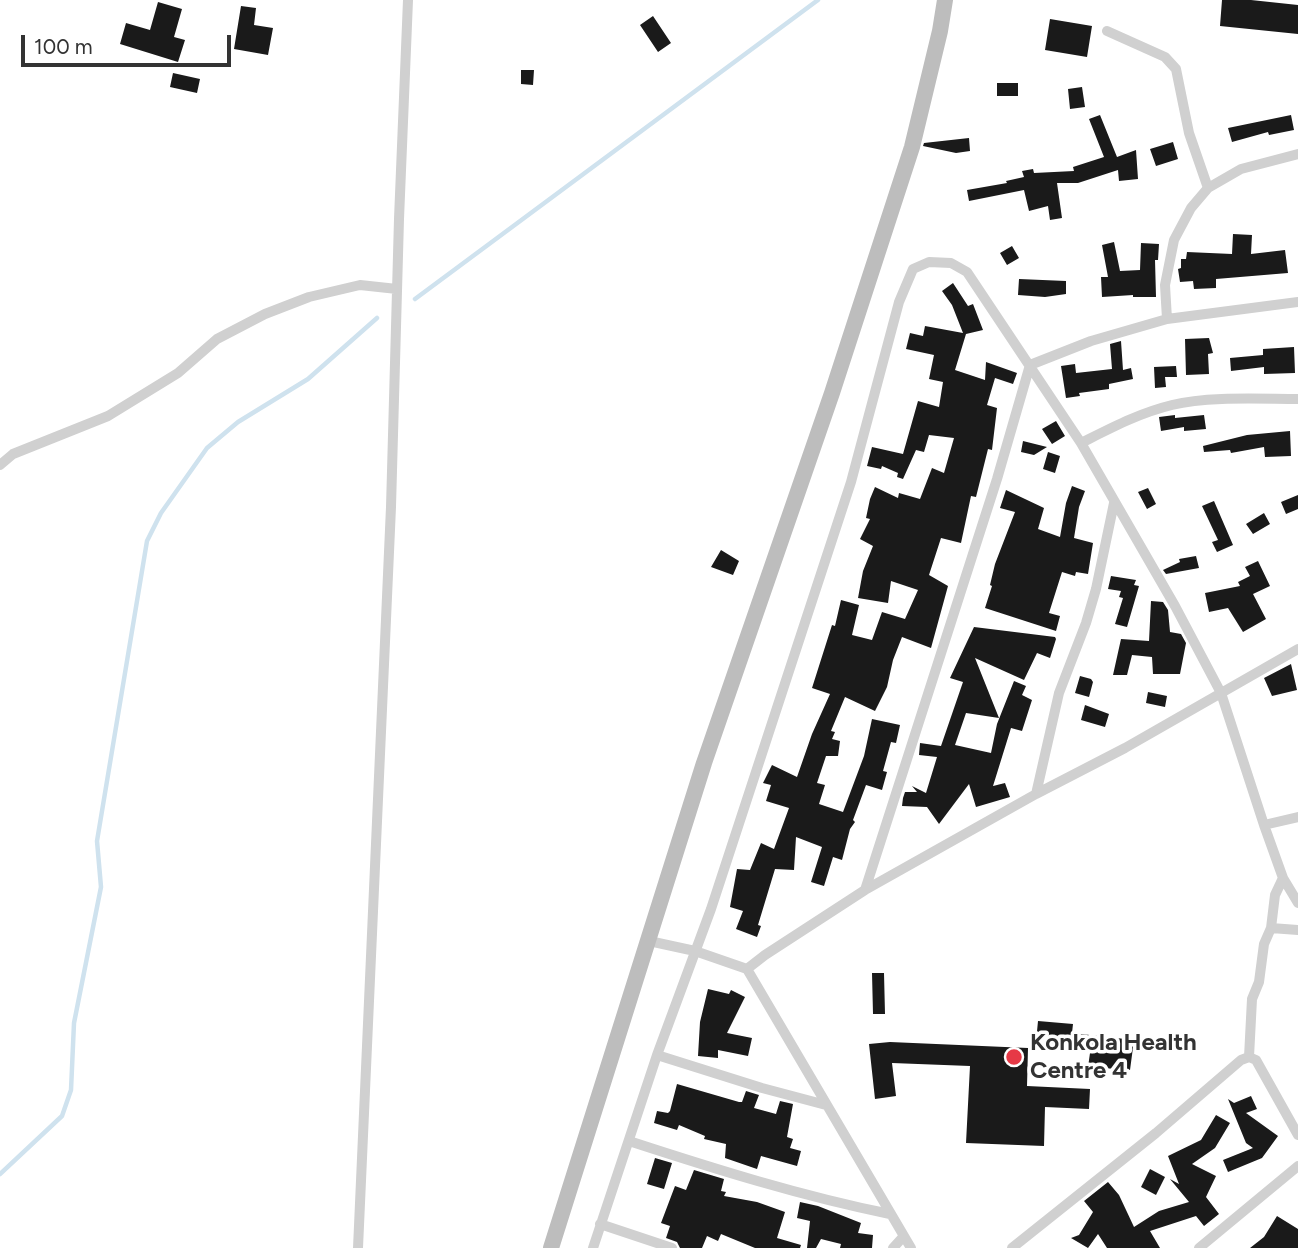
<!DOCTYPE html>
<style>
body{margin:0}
#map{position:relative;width:1298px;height:1248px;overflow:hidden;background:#fff;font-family:Figtree,sans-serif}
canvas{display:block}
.scale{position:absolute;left:21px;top:35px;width:210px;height:32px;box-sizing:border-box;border:4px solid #333;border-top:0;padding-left:9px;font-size:21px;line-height:24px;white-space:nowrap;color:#333;-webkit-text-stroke:5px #fff;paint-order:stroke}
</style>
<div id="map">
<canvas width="1298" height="1248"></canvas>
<div class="scale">100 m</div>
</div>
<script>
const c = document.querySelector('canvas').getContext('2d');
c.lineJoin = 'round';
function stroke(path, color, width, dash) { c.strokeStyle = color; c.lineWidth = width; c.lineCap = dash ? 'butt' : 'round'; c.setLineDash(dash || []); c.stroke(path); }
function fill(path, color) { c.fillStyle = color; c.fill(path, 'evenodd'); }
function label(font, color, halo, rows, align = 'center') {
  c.font = font + ' Figtree,sans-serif'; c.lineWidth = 7; c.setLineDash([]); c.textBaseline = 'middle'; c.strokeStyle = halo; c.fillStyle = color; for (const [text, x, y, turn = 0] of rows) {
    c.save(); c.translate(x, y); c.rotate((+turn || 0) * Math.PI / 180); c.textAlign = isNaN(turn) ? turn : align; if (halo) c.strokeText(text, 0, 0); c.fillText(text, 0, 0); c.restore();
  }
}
stroke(new Path2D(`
 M415,299L818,0
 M0,1174L62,1116L71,1090L74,1023L101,887L97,841L147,541L161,513L207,448L238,422L308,379L377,318`), '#cfe2ee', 4.5);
fill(new Path2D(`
 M1222,0H1251L1298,5V34L1220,26Z
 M158,2L182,9L174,37L185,40L178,62L120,44L126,23L150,30Z
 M241,6L256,8L254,25L273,28L268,55L234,49Z
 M653,16L671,43L658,52L640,25Z
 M1050,19L1092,26L1087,57L1045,50Z
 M521,70H534L533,85L521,84Z
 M173,73L200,79L197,93L170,87Z
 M997,83H1018V96H997Z
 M1082,87L1085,107L1070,109L1068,89Z
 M1100,115L1117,157L1136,150L1138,179L1119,181L1118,170L1078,183H1057L1062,218L1050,220L1048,206L1029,211L1024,190L969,201L967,190L1007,183L1006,181L1024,177L1022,171L1033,169L1034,173L1074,171L1073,167L1104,157L1089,119Z
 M1291,115L1294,130L1269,135L1268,132L1232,142L1228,128Z
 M969,138L970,151L956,153L923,146L924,143Z
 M1173,142L1178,159L1156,166L1150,149Z
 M1233,234L1252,235L1251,254L1285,250L1288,273L1216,279V288L1194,289L1193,281L1180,282L1178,269L1181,268V259H1186L1187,252L1232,254Z
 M1114,242L1120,271L1140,270L1141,243L1159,244L1158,260H1155L1156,297H1133V295L1102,297L1101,277H1108L1102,245Z
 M1012,246L1019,258L1007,265L1000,253Z
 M1019,279L1066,281V294L1045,297L1018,295Z
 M953,283L968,306L973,304L983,330L966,334L955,370L985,380L986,362L1017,373L1013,384L995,378L987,405L997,408L992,450L988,449L976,497L971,496L961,543L941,538L929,575L948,586L931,648L902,637L893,660L887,687L875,711L845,697L831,731L835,732L832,739L840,741L838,756H826L817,783L825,785L819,804L843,812L864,756L872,719L900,725L896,743L891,742L883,771L887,772L882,790L866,785L853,820L855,822L850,829L842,860L833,857L824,886L811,882L822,847L796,837L794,870L775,869L758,925L761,926L757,937L736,929L743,911L730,907L737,869L750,870L761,843L774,849L789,808L766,801L771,785L763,783L772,765L797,777L812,734L830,694L812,688L832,625L835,626L841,600L859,605L852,635L872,640L882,612L905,619L918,590L891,581L888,603L858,598L863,571L873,546L860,539L870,519L866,518L870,499L875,487L898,498L899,493L920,499L932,468L944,473L954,438L929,435L924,452L916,450L903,479L897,477L898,473L882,466L881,469L867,466L872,447L903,454L918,401L939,407L943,382L929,379L934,355L906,349L910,333L923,336L925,326L963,333L952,305L942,291Z
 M1209,338L1213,353L1208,354L1209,374L1186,375L1185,339Z
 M1121,341L1123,370L1131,368L1133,379L1109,384V389L1079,393L1080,396L1066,398L1061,366L1075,364L1076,373L1112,369L1110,344Z
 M1294,347L1295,373L1264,374V367L1231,371L1230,358L1263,355V349Z
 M1176,366L1177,377H1165L1166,387L1155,388L1154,367Z
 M1175,415V418L1204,415L1206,429L1184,431V427L1161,431L1159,417Z
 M1056,421L1065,436L1052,444L1042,429Z
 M1290,431L1291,456L1265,457L1264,447L1231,453L1230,450L1204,452L1203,446L1247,435Z
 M1023,441L1047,447L1034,455L1021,452Z
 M1048,452L1060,456L1055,473L1043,469Z
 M1072,486L1085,491L1079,507L1074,538L1093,543L1088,574L1076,572L1075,576L1062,572L1049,613L1060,616L1056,631L985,608L992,586L990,585L995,564L1015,512L1000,508L1006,490L1044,508L1038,529L1060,537L1066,503Z
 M1148,488L1156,504L1147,509L1138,492Z
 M1298,495V509L1286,514L1281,502Z
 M1214,501L1233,545L1217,552L1212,542L1218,540L1202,506Z
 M1264,513L1270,524L1253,534L1246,524Z
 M721,550L739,561L733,575L711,567Z
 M1196,556L1199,568L1166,574L1163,570L1180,562L1179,559Z
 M1258,561L1270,586L1253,594L1266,619L1243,632L1228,608L1209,612L1205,593L1240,586L1238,582L1250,576L1245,567Z
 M1111,576L1136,580L1134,585L1139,586L1127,627L1115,624L1123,598L1119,597L1121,591L1108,589Z
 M1151,601L1163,602L1168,610L1170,632L1181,634L1186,643L1180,674H1153L1152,657L1132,655L1127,675H1113L1121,639L1149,641Z
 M974,627L1055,637L1056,639L1050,658L1037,653L1024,680L975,658L999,718L966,713L955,745L991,753L997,724L1014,681L1026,686L1022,695L1032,700L1022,731L1011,728L993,786L1005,783L1010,797L976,807L969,784L939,824L927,807L902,806L903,798L905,792H917L912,786L926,793L937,757L919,755L920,743L941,746L963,682L950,678Z
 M1291,664L1297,690L1272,696L1264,678Z
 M1080,676L1091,679L1093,682L1089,697L1075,693Z
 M1148,692L1167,696L1165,707L1146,703Z
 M1085,705L1109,714L1105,727L1081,720Z
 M872,973H884L885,1014H873Z
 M708,989L729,994L731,990L745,997L727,1033L752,1038L748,1056L718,1050V1058L698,1056L700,1022Z
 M1038,1021L1073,1024L1072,1033L1134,1040L1130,1070L1088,1067L1091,1046L1036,1042Z
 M890,1042L1028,1048L1027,1086L1090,1089L1089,1109L1045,1107L1044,1146L966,1143L970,1066L892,1063L896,1096L875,1099L869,1044Z
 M677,1084L739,1102H742L746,1091L759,1095L754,1108L776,1114L780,1101L793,1104L787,1137L793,1139L790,1148L801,1151L797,1166L761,1156L757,1169L754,1168L725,1158L726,1144L704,1139L705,1136L679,1125L677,1130L654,1123L657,1111L668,1113L670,1111Z
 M1251,1096L1257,1109L1246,1113L1278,1136L1262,1158L1228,1172L1223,1160L1253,1148L1246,1143L1228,1099L1234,1103Z
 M1216,1115L1230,1123L1215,1148L1192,1164L1216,1176L1206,1197L1219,1214L1204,1226L1196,1216L1150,1231L1160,1248H1107L1098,1234L1088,1248L1071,1238L1079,1235L1093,1212L1084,1201L1108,1182L1119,1195L1134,1227L1159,1211L1189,1202L1170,1179L1179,1184L1168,1156L1201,1140Z
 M655,1158L672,1163L664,1189L647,1184Z
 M1150,1169L1165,1177L1156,1195L1141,1187Z
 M694,1170L724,1179L721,1191L726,1192L724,1196L757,1202L785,1212L777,1238L801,1245L800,1248H755L721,1234L718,1241L707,1236L702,1248H680L677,1242L666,1238L670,1226L661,1223L675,1186L686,1190Z
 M800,1202L818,1206L861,1223L858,1233L873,1235L872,1248H840L841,1244L821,1239L816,1248H807L810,1221L797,1218Z
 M1277,1216L1298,1229V1248H1250L1264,1237Z`), '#1a1a1a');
stroke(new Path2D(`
 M1107,31L1165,57L1176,69L1189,133L1208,188
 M1167,319L1165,285L1174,240L1191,208L1208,188L1241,169L1298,154
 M1081,443C1111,428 1139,413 1172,405C1208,396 1261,399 1298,399
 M0,465L13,454L108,416L178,373L217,339L265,314L309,297L360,285L397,289
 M1036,794L1059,693L1086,623L1096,589L1114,503
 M1264,825L1283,878L1298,903
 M865,890L997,479L1030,365L1091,341L1167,319L1298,302
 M1271,928L1298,930
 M649,941L695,951L747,969L911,1248
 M747,969L765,955L865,890L1036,794L1125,748L1298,649
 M657,1055L762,1088L826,1105
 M1249,1057L1252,999L1259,982L1264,944L1271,928L1275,895L1283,878
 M629,1141C715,1169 801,1196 890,1214
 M600,1224L672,1248
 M358,1248L391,507L399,219L408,0
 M593,1248L657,1055L711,909L851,482L899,302L913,269L929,262L951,263L967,272L1081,443L1175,606L1221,693L1264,825L1298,817
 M893,1248L903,1237
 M1012,1248L1156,1133L1241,1060L1249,1057L1256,1060L1298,1135
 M1199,1248L1298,1166`), '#d0d0d0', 10);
stroke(new Path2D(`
 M551,1248L704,763L832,393L912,147L940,31L945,0`), '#bdbdbd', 16);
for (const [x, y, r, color] of [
 [1014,1057,9,"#e63946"]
]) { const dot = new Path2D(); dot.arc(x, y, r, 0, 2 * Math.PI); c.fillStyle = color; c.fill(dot); stroke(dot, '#fff', 2.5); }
label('bold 24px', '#333', '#fff', [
 ["Konkola Health",1030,1043],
 ["Centre 4",1030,1071]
], 'left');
</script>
